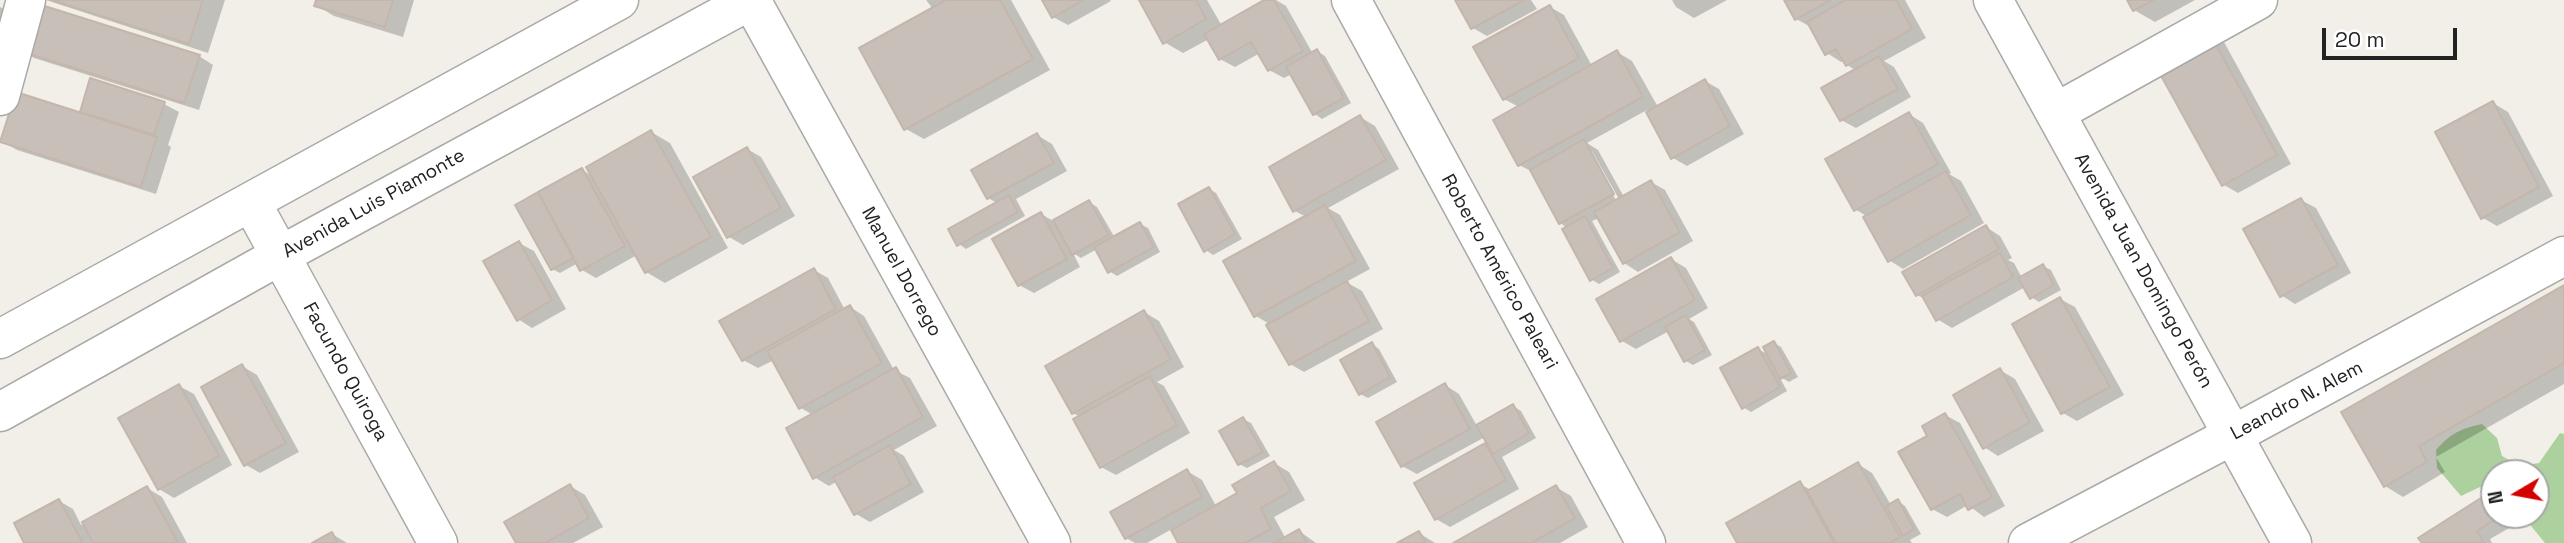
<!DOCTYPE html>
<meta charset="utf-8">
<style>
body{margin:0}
#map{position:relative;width:2564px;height:543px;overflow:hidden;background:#f2efe9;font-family:"Space Grotesk",sans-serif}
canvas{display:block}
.north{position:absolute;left:2480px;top:459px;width:70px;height:70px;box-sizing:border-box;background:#fff;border:2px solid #a7a7a7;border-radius:50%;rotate:260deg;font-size:19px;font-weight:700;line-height:28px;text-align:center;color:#222}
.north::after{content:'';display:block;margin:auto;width:24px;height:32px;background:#d40000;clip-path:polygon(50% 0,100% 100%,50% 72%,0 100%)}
.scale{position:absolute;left:2322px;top:28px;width:135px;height:32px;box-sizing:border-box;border:4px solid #222;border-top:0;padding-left:9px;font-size:21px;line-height:24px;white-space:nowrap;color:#222;-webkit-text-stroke:5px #fff;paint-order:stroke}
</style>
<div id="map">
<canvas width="2564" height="543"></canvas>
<div class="north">N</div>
<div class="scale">20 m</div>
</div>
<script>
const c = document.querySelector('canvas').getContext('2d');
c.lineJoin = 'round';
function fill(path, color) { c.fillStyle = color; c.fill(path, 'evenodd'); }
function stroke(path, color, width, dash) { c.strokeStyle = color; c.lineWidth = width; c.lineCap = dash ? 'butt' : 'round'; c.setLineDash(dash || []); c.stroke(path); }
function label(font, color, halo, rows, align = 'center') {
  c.font = font + ' "Space Grotesk",sans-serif'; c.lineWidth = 5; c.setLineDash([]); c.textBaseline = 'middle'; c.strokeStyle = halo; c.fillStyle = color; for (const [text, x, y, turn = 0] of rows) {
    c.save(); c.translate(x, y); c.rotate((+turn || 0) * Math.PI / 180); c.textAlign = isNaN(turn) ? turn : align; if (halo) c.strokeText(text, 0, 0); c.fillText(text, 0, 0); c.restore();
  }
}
fill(new Path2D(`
 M2482,424L2497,438L2502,456L2520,466L2539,463L2560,433L2564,434V543H2545L2522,515H2536V473H2494V489L2480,487L2461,496L2437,468L2436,450C2451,433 2460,429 2482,424Z`), '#add19e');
fill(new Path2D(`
 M46,0H225L208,53Z
 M317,0H414L403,37L334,16L316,5Z
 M926,0H1011L1050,70L924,139L906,129L933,9Z
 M1044,0H1110L1111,1L1068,25L1053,17Z
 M1141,0H1207L1222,26L1267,0H1276L1286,6L1313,54L1317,51L1325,56L1351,103L1322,119L1315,114L1292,74L1284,78L1269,70L1260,53L1235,67L1220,59L1209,39L1183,53L1164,42Z
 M1457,0H1531L1537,9L1487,36L1473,28Z
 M1672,0H1727L1694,18L1676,7Z
 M1786,0H1905L1926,38L1884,61L1894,67L1911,97L1856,128L1841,120L1857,71L1847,65L1844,60L1841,62L1827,53L1811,27L1796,19Z
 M2129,0H2195L2155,22L2134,10Z
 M0,7L16,16L0,60Z
 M1550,7L1564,15L1592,66L1617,52L1632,61L1658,107L1705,81L1719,89L1744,134L1687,166L1673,158L1647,110L1587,143L1598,150L1624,197L1651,182L1665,190L1693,241L1638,272L1624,263L1599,218L1592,221L1620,272L1599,284L1591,279L1568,228L1560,223L1533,172L1519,165V107L1504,99ZM1588,151H1592L1620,201L1617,202Z
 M2209,34L2224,42L2291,164L2238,193L2224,185Z
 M19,49L199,56L213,65L199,110L34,58Z
 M91,80L164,104L179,112L168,145L171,147L156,194L17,150L2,141L81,114Z
 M2493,103L2508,112L2553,196L2497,226L2483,218Z
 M1909,114L1923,123L1951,173L1949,174L1961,181L1984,223L1903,269L1889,260L1868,217L1855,209Z
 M1360,117L1375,126L1399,169L1328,208L1340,215L1370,269L1346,282L1362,291L1383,329L1304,372L1290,364L1271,325L1256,316L1306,217L1295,211Z
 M651,132L670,143L728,248L665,283L646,272L637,255L596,278L582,270L578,263L560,273L552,269L582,170L594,177Z
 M1037,135L1052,144L1067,171L1016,199L1025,216L966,249L959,244L997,203L988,198Z
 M747,149L761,157L795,216L743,245L729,237Z
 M1209,189L1216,193L1242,239L1213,255L1206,250Z
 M2301,200L2316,208L2351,273L2295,304L2281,295Z
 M1089,202L1097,207L1115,238L1140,224L1148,228L1160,252L1117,276L1109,271L1097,249L1081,258L1073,253L1080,267L1034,293L1019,285L1041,214L1055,222Z
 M1986,227L2000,236L2012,258L2008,260L2014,263L2022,278L2043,266L2051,270L2061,290L2039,302L2031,297L2025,287L1952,328L1937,319L1927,300L1917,295Z
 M519,243L534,251L566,309L532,328L518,319Z
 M1671,259L1686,268L1708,308L1689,319L1694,322L1712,355L1693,365L1686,361L1669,331L1636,349L1622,341Z
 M814,270L828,278L845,310L850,307L864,316L894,370L910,378L937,426L894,450L904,456L924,492L870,522L856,514L838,481L829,486L814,477L813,415L801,408L774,360L758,368L743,360Z
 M2564,287V384L2436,457L2445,472L2403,497L2385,486L2343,413Z
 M2060,299L2075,307L2124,395L2077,421L2063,413Z
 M1144,312L1159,321L1184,367L1157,382L1164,386L1190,433L1116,475L1101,467L1080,417L1073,413Z
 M1774,343L1781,347L1798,377L1789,382L1779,376L1787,391L1751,412L1743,407L1758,349L1769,355Z
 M1372,344L1379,349L1397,382L1368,398L1360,394Z
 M242,366L257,375L299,452L260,473L246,465Z
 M2000,370L2015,379L2044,431L1998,456L1984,447Z
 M1445,385L1459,394L1477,426L1513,406L1521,411L1536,438L1502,457L1519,489L1450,527L1436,519L1485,445L1492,449L1485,437L1417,474L1402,466Z
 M179,386L194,394L232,465L174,498L159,489Z
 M1945,415L1960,423L2005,506L1984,517L1968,505L1947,517L1932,509L1930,436Z
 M1243,419L1251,423L1270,456L1247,468L1239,464Z
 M1274,463L1289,472L1305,500L1274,517L1286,539L1299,531L1316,543H1180L1172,529L1147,543H1135L1126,538L1187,471L1202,480L1216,506L1239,493Z
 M1858,464L1872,473L1891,505L1898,501L1905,506L1921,534L1910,540L1912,543H1739L1800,484L1811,490Z
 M570,486L585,495L603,527L573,543H518Z
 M1556,487L1571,496L1588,527L1560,543H1457Z
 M147,488L162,497L187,543H26L59,501L73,509L81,525Z
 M2484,499L2494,505V515H2503L2511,527L2490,539L2492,543H2424Z
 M1419,533L1435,543H1401Z
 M332,534L347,543H316Z`), '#0003');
const building = new Path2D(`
 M51,0H203L189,44Z
 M316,0H393L385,27L314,6Z
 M946,0H1000L1033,59L904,130L859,48Z
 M1042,0H1084L1052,18Z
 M1139,0H1196L1206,19L1163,44Z
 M1264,0H1274L1303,51L1268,71L1251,42L1219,60L1204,34Z
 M1455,0H1523V1L1471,29Z
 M1784,0H1831L1795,20Z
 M1845,0H1896L1912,29L1846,66L1836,49L1825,55L1807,22Z
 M2127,0H2154L2133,11Z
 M32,2L200,55L184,103L17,50Z
 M1550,5L1579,58L1503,100L1473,47Z
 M2209,32L2277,155L2222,186L2154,63Z
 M1317,49L1344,98L1313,115L1286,67Z
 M1617,50L1643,97L1518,166L1493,120Z
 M1879,56L1898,89L1840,121L1821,88Z
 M90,78L165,102L154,135L80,112Z
 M1705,79L1730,126L1671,159L1646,112Z
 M16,92L157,137L141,187L0,142Z
 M2493,101L2539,187L2481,219L2435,132Z
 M1909,112L1938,164L1854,211L1825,159Z
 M1360,115L1386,160L1293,212L1269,167Z
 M651,130L711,237L645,273L586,167Z
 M1037,133L1054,163L987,199L971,170Z
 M1584,139L1614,194L1559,224L1530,170Z
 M747,147L781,208L727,238L693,177Z
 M582,168L625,246L580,271L538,192Z
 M1946,171L1971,215L1888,262L1863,217Z
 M1651,180L1680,232L1623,264L1594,212Z
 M1209,187L1235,234L1204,252L1178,204Z
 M538,192L574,258L551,270L515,205Z
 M1009,195L1018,212L957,246L948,229Z
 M2301,198L2338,265L2280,297L2243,229Z
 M1089,200L1109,235L1072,255L1053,220Z
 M1325,205L1356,261L1254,317L1223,261Z
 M1041,212L1067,259L1018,286L992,239Z
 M1585,216L1613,268L1590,281L1562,229Z
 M1140,222L1154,247L1108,273L1094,247Z
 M1986,225L1999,249L1916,296L1902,272Z
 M519,241L552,300L517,321L483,261Z
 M2000,253L2013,277L1936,321L1922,296Z
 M1671,257L1695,300L1620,342L1596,299Z
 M2043,264L2054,285L2030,299L2018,278Z
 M814,268L836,309L742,361L719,321Z
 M1347,281L1369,321L1289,365L1266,325Z
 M2564,285V363L2419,446L2427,462L2384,487L2341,412Z
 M2060,297L2110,387L2061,414L2012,324Z
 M850,305L882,363L799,409L767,351Z
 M1144,310L1171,359L1072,414L1045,366Z
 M1686,315L1705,350L1684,362L1665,327Z
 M1774,341L1791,373L1780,379L1763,347Z
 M1372,342L1390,377L1359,395L1340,360Z
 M1758,347L1780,387L1742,409L1720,368Z
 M242,364L286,443L244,466L201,387Z
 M896,367L923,417L813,479L786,428Z
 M2000,368L2030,422L1983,449L1953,395Z
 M1150,376L1177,425L1100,468L1073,419Z
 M1445,383L1470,429L1401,467L1376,422Z
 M179,384L219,456L158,490L118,418Z
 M1513,404L1529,433L1493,454L1476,425Z
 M1945,413L1992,497L1968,510L1960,494L1931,510L1898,452L1927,436L1922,426Z
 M1243,417L1263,452L1238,465L1219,431Z
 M1485,443L1506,480L1435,520L1414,483Z
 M890,445L911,484L854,515L833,477Z
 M1274,461L1291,491L1261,508L1271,529L1245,543H1178L1171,530L1237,493L1232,485Z
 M1858,462L1900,537L1890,543H1836L1807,491Z
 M1187,469L1202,497L1125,539L1110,512Z
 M1800,481L1834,543H1737L1726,523Z
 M570,484L589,518L545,543H516L504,522Z
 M1556,485L1575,518L1531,543H1453Z
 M147,486L178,543H93L82,522Z
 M2484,496L2497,518L2477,531L2484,543H2422L2418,538Z
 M59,499L83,543H24L14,523Z
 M1898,499L1914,529L1903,536L1886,506Z
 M1299,529L1307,543H1274Z
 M1419,531L1426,543H1397Z
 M332,532L338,543H312Z`);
fill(building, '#c7bfb8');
stroke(building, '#c4b6ab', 2);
const minor = new Path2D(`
 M751,0L1051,543
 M1351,0L1646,543
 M1993,0L2292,543
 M0,96L26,0
 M2055,113L2258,0
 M251,202L438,543
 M0,339L619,0
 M0,412L281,255L751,0
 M2028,543L2233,435L2564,256`);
stroke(minor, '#a9a9a9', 41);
stroke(minor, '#fff', 38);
label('19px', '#222', '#fff', [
 ["Avenida Luis Piamonte",374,204,-29],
 ["Avenida Juan Domingo Perón",2143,271,61],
 ["Manuel Dorrego",901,272,61],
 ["Roberto Américo Paleari",1499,272,61],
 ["Facundo Quiroga",345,372,61],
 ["Leandro N. Alem",2297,401,-28]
]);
</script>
